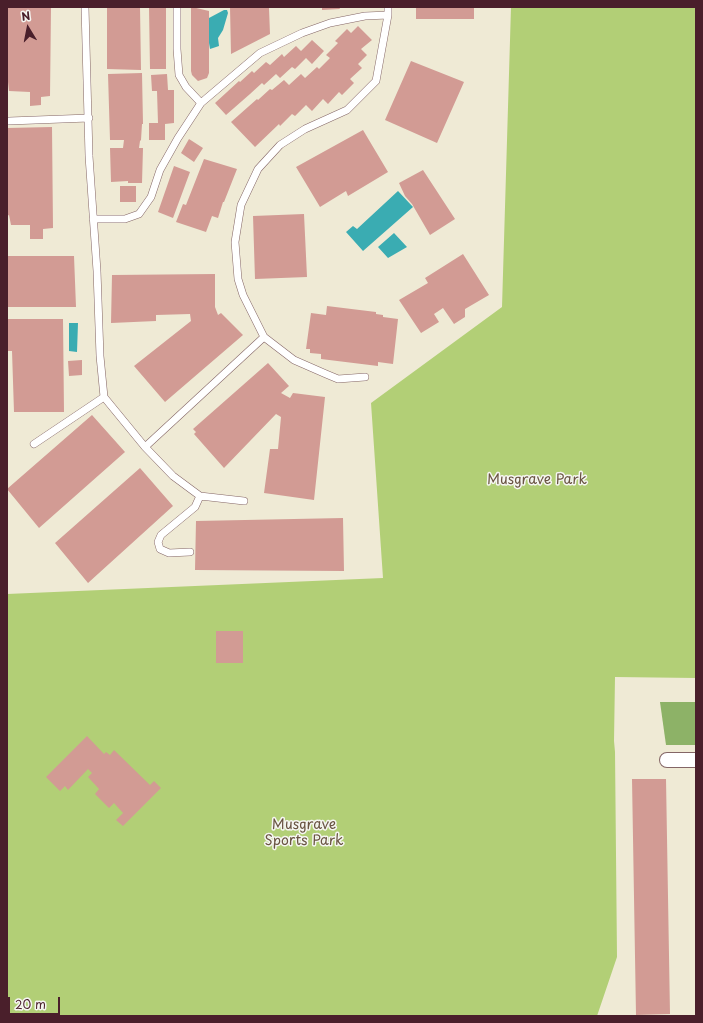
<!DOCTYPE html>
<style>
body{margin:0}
#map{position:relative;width:703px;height:1023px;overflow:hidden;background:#efead5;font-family:"Playpen Sans",sans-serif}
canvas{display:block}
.frame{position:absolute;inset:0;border:8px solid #4a1f2b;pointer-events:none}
.north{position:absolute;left:8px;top:8px;width:40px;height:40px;-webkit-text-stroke:3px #f6f6f2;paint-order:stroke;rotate:350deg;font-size:11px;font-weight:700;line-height:16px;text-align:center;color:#4a1f2b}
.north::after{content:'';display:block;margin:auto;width:14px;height:18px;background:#4a1f2b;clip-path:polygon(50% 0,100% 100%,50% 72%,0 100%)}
.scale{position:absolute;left:8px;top:997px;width:52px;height:18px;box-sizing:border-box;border:2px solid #4a1f2b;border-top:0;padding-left:5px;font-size:12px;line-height:14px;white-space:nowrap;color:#4a1f2b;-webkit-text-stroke:3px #f6f6f2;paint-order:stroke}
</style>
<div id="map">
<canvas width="703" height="1023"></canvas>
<div class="frame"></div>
<div class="north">N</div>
<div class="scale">20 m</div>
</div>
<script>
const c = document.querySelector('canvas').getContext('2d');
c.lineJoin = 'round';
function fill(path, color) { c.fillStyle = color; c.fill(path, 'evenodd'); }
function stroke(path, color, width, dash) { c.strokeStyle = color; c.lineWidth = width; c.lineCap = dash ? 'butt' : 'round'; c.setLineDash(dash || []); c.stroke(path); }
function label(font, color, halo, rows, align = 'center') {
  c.font = font + ' "Playpen Sans",sans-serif'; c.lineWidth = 3; c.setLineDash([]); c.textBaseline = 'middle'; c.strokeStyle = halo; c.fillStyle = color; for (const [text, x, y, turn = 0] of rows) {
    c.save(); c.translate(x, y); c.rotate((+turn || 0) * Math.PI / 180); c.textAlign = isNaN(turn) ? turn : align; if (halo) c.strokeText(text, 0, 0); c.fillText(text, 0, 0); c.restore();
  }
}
fill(new Path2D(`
 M511,7H696V678L615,677L614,741L615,752L617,957L597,1016H7V594L383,578L371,403L502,307Z`), '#b2cf76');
fill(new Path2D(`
 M660,702H696V745H666Z`), '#8db267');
fill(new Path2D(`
 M224,10H227L228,13L223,30L218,38L219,46L210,49L209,43V18Z
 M398,191L413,207L363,251L346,232L353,226L357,229Z
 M394,233L407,247L388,258L378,247Z
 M69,323H78L77,352L69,351Z`), '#3aacb2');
fill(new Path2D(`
 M7,7H51L50,96L41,97V105L30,106V92L9,91L8,82H7Z
 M107,7H140L141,70L107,69Z
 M149,7H166V69H150Z
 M192,7L209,11V73L207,78L198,81L192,75L191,71V8Z
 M230,7L269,8L270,34L231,54Z
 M322,7H339L340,9L322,10Z
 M416,7H474V19H416Z
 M358,26L372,40L361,49L367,55L358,64L362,68L350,79L354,83L342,95L339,92L328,104L323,99L312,111L306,105L295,116L292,114L280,126L279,124L255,147L231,122L257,99L258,100L270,89L272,90L284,80L289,85L301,74L305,78L317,67L319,69L330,58L326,55L338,43L335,41L347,29L351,33Z
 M312,40L324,51L312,64L306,58L295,69L292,67L280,78L276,74L264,85L262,83L250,94L226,115L215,103L239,81L240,82L252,71L254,73L266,62L270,65L282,54L284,57L296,46L301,51Z
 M411,61L464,82L437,143L385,120Z
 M142,73L143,124H142L141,140L140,141L139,148H143L142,183H128V181L111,182L110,148H123L124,140H110L108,74Z
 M167,74L168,90H174V123L165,124V140H149V123H158L157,91H152L151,75Z
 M52,127L53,228L43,229V239H30V225H11L9,215L7,216V128Z
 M363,130L388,172L348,196L346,191L320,207L296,167Z
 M189,139L203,148L194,162L181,153Z
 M204,159L237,169L224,202H223L218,218L212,216L206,232L176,222L183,204L186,205Z
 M174,166L190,172L173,218L158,212Z
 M423,170L455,219L430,235L412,204L405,196L399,183Z
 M120,186H136V202H120Z
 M304,214L307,277L255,279L253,216Z
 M463,254L489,295L465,309V317L454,324L443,308L434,314L439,322L421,333L399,300L428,283L425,278Z
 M7,256H74L76,307H7Z
 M215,274V307L218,315L221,313L243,335L165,402L134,366L191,321L190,314L156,315V321L111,323L112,275Z
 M327,306L376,312V314L383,315V317L398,319L393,364L378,362V366L321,359V354L310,353V349H306L311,313L326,315Z
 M7,319H63L64,412H14L12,351H7Z
 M82,360V375L69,376L68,361Z
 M268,363L289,386L281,393L290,398L293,393L325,397L314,500L264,493L270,449H278L281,417L276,414L224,468L194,434L196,432L193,429Z
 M92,415L125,452L39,528L7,489Z
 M140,468L173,506L88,583L55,543Z
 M343,518L344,571L195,570L196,521Z
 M216,631H243V663H216Z
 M87,736L104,754L106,752L110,755L114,750L150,785L154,781L161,788L123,826L116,820L123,813L114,803L109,808L95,794L99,789L88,777L92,773L88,769L68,790L65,786L60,791L46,777Z
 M632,779H666L670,1014L636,1015Z`), '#d29b94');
const service = new Path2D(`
 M85,7L89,156L97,271L100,356L104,397L145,447L173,476L200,496L244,501
 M177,7V49L179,75L186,87L201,103
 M9,121L89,118
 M93,219H125L139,214L151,197L160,170L178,138L201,103L260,53L302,33L330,23L365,16L388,15
 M365,377L338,379L326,374L294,360L264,337L243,295L238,279L235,242L241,205L258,169L280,145L305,129L347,110L376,81L388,15V7
 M34,444L104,397
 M145,447L264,337
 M190,552L169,553L160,549L158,542L161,535L195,507L200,496`);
const minor = new Path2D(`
 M667,760H696`);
stroke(service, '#846666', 8);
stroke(minor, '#846666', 16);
stroke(service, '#fff', 7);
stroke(minor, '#fff', 14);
label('14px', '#695442', '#f6f6f2', [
 ["Musgrave Park",537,480],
 ["Musgrave",304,825],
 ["Sports Park",304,841]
]);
</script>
